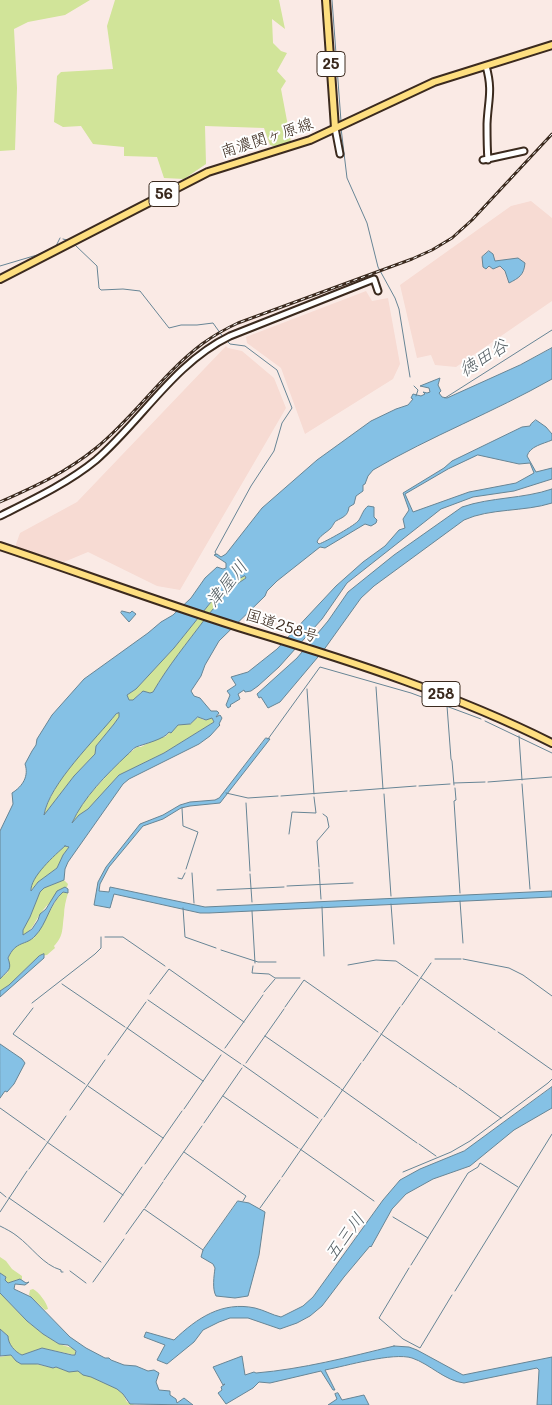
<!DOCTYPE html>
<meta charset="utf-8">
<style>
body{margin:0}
canvas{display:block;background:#faeae5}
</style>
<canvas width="552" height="1405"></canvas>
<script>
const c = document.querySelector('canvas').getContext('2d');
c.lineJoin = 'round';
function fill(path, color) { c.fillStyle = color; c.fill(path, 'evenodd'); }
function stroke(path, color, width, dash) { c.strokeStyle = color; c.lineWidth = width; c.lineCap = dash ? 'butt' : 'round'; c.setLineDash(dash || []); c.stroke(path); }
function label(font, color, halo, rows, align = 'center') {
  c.font = font + ' Mali,"Klee One",sans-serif'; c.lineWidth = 4; c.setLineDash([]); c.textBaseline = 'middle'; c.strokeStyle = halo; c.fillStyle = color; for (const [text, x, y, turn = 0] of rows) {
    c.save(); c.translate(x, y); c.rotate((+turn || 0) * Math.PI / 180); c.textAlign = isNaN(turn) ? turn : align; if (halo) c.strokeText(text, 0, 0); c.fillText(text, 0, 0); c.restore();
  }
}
fill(new Path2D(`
 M531,201L552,218V301L456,367L435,365L431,355L417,358L400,285L511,206Z
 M366,291L372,301L388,298L400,364L393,379L305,434L281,368L247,343L246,337Z
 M226,346L228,348L242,351L274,378L286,408L180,590L157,586L88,552L64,562L15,547L20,533L77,502Z`), '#f7dbd3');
fill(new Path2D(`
 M0,0H90L65,15L28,22L14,29L17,88L15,150L0,151Z
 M115,0H279L285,29L272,19L273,43L281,51L287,53L277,71L286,81L281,89L291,142L276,147L270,145L264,128L205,126L206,164L184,179L164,178L157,157L124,156V147L93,144L81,126L63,127L54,122L57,76L61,72L113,69L107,26Z
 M245,576L246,578C228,589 218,603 205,619C187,643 168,666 153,692L151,693L141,692L133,700H129L127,695L136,689L174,648L211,602L231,583Z
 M119,713V717L114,724L96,746L95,754L74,776L44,815L48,802L59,782L88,744L116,714Z
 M198,717L204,720L212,718L214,722L164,753L119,775L88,809L79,815L72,823L79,809L92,792L121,760L137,747H141L159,737H165C169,732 174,730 178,725L190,724Z
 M65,846L69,847L63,855L57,868L38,882L30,891C29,877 55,855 65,846Z
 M64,880L68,884L67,887C58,895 48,903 41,913C34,922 34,929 23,935V930L30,917L40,892L44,888Z
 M63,892L68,893C66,900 64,907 64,915C62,928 64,936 54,946L55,948L47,955L39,956L9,985L0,991V979L8,972L9,955L16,946L34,938L57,899Z
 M0,1257L6,1261L12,1269L22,1276V1280C16,1277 12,1285 6,1282L5,1280L6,1277L0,1273Z
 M33,1289C39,1292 47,1303 48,1309L45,1310L29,1295L30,1290Z
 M0,1293L27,1321L43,1334L59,1344L75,1349V1355L42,1348L22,1355C15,1352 8,1344 8,1336L0,1329Z
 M11,1355L16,1361L21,1364H36L53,1368L56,1367L66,1371H78L116,1388L123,1394L127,1402L135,1405H0V1357Z`), '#d1e499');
const water = new Path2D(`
 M489,251L493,254L495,261L518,258L525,263C524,275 519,278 509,283L505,271L500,266L493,269L489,266L486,269L483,267L482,257Z
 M552,348V379C494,412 431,436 373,470L368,476L365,484L363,485V491L356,496L354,504L349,507C348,516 343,517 336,521C335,521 332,527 331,528C326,533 319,536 317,542L319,544C325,542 356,525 359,520C362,515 363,510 368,506L374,507V517L377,520L376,523L371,526L365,524L325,548L320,547L277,581L267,591L265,596L219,641L205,665L201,676L191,691L194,696L200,698L211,711H217L219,713L216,717L220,715L222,718L219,724L220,725L210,736L199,744L129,779L123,784L68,862L65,869L64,880L44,888L40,892L30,917L23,930V935L32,929L38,920L40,914L46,909L57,891L65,887L68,889V893L63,892C49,904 47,924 35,936C26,946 16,940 8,958C12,970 9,969 0,979V831L13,804L12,793C23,786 29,776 25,764L32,751L36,745L37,739L52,715L84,679L148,633L161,622L173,615L191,598L205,578L217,567L223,569L226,568V563L214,555L217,554L221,557L226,554L262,508L317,460L371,421L396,409L408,405L413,399L411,398L413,394L421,396L425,394L423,392L427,393L430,392L429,388L420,386L440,378L438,385L441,391L439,393L442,397L447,398L520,365ZM245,576L246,578C228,589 218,603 205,619C187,643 168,666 153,692L150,693L143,691L133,700H129L127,695L136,689L174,648L211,602L231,583ZM119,713V717L114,724L96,746L95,754L74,776L44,815C49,784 96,739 116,714ZM198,717L206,720L212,718L214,722L164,753L119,775L88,809L79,815L72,823C83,798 107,774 127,755C130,753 132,749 136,747C144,744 165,739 169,732L171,733L178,725L190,724ZM65,846L69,847L63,855L57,868L38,882L31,891C30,877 55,855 65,846Z
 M536,420L546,427L552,434V440C543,444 530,446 527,456L536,472L552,468V479L514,491L473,497L441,509L347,583L322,619L279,667L258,686L251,691L245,692L244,690L238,694L240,699L230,705L231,706L228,708L226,705L230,695L227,691L236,685L231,677L248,672L277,649L336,586L363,562L385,546L399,530L405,528L403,519L409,510L403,493L444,468L452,461L522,427L530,426L531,424ZM478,455L519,464L530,463L534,473L516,483L469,492L413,512L405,494L448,469Z
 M552,489V503C524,512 490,508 464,520L374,586L361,598L323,651L280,702L268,708L261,697L259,698L257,694L297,658L328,621L348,592L394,555L462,507C491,497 523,499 552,489Z
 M122,611L130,613L132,611L136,614L129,622L121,613Z
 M266,738L270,739L220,803L190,806L181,808L163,819L143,826L109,867L100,884L99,891L109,892L110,887L205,907L552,891V897L209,913H200L114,894L110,908L94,905L98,882L106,867L140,824L163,815L180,805L190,802L215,800L219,798Z
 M44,954V958L0,997V991L9,985L39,956Z
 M0,1044L22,1059L25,1063L14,1084L7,1092L5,1091L0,1098Z
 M552,1087V1108L514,1130L470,1166L433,1179L406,1194L392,1209L371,1247L370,1246L344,1277L322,1306L310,1316L297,1323L280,1329L248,1318H230L219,1322L203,1330L194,1342L167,1364L157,1360L165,1345L144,1337L146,1332L174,1340C197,1318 222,1301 255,1308C264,1310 272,1315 281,1317L303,1306L313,1297L383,1200L400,1180L420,1169L464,1151Z
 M238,1201L249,1203L265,1212L259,1255L248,1296L235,1298L216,1296C212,1289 214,1276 215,1268L213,1264L201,1257L203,1250Z
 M0,1273L6,1277L5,1280L8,1283L20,1279L26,1283L29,1282L25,1285L15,1284L14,1289L31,1297L70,1337L86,1348L105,1358H109L111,1360L124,1365L136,1366L148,1371L154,1370L159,1373L156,1382L159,1390L170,1391V1395L176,1399L177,1403L184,1398L193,1405L130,1404L123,1394L117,1389L91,1377L83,1375L78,1371L69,1372L56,1367L53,1368L38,1364H21L16,1361L11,1355L0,1356V1329L8,1336C8,1344 15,1352 22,1355L42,1348L72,1355H75L76,1351L68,1345L59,1344L43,1334L27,1321L0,1293Z
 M394,1346L409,1347L417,1350L463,1375L552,1357V1405H537L539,1370L537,1368L464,1383C445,1381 430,1364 412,1358C393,1352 346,1366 325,1370L335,1390H333L321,1371L270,1383L259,1382L253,1388L226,1404L218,1393L222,1390L221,1387L225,1384L223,1385L213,1367L242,1356L245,1375L254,1372L256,1373C303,1369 349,1357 394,1346Z
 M338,1393L342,1400L364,1395L369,1405H328L337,1399L335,1394Z`);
fill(water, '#85c1e5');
stroke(water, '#678595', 1);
stroke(new Path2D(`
 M332,0L341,121
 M341,128L347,178L367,223L378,267L395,298L399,309L410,377
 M63,239L67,240
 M75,245L97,266L99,288L101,290L123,289L140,291L169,328L181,325H197L213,323L223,337
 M0,266L37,255L56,246L60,238
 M414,386L418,390L416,396
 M445,398L552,330
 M216,554L215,552L251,486L274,451L282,423L292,408L277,370L245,346L230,344L226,340
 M376,687L383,789
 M307,689L314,794
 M447,706L451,759L452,761L454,785
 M485,721L552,753
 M519,736L522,780
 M268,739L320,667L411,693L481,719
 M488,782L552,777
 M454,783L485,782
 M522,784L530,889
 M419,786L450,784
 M455,788L456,800L454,801L460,893
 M350,791L416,786
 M226,793L248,798L278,796
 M384,794L391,896
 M281,796L347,791
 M246,803L250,871
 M182,808L183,826L198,832L186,869
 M289,834L292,812L316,813L314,797
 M319,867L317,841L329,827L327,817L323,814
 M319,869L321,899
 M192,873L194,903
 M250,874L252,902
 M178,878L182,879L185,873
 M287,886L353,883
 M217,890L284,887
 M460,901L463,943
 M391,904L394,944
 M322,907L324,956
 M183,908L185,937L216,948
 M252,911L255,963
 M105,937H123L165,966
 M221,950L258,962H276
 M435,959H461
 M463,959L509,968L523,975L552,996
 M348,965L376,960L396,961L418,976
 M253,966L252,973L269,974L275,978H300
 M421,978L495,1030
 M62,984L125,1027
 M264,992L275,979
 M150,994L169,969L244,1022
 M148,1000L241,1064
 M32,1003L95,954L101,948V937
 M402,1005L431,963
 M285,1007L304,980L378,1032
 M33,1008L13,1034L85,1084
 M127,1028L203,1081
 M498,1032L552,1070
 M381,1034L457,1087
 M265,1036L340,1088
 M225,1048L263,995
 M108,1055L146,1002
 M363,1061L400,1007
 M246,1063L284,1009
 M243,1065L318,1118
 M88,1086L163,1138
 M459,1088L501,1118
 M341,1089L417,1143
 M223,1096L298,1148
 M0,1108L45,1140
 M184,1109L221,1055
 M70,1110L105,1060
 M324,1117L361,1063
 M204,1123L242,1068
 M47,1142L123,1195
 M419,1144L436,1156
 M300,1149L374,1201
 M184,1152L246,1196L243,1201
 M145,1164L182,1111
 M29,1169L66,1116
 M403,1172L451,1152L470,1141L548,1083L552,1079
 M282,1177L322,1119
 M164,1180L202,1126
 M0,1192L6,1197
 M9,1198L101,1262
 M145,1208L163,1182
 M260,1208L280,1180
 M0,1212L27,1171
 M393,1217L428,1238
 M104,1222L142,1167
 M0,1226C6,1229 12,1232 17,1236C32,1247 43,1265 61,1270V1272H63
 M126,1234L144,1209L203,1250
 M411,1265L468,1173L478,1167L480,1163L518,1187
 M409,1268L379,1318L403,1339L420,1348L452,1295
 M70,1271L86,1283
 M93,1282L124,1239
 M455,1291L552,1134`), '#678595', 1);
const tertiary = new Path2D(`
 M486,66C493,91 488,100 487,124C487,136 487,148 488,160
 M335,128L340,154
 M483,160L524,151
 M0,516C32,500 68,483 96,460C142,420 174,363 230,336L374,279L378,291`);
const primary = new Path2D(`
 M326,0L335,128
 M0,279L208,172L310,140L434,82L552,45`);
const trunk = new Path2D(`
 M0,546C84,574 167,605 251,631C354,662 456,695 552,743`);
stroke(tertiary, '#3b2a1e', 9);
stroke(primary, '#3b2a1e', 10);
stroke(trunk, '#3b2a1e', 10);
stroke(tertiary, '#fff', 5);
stroke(primary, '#fedf80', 6);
stroke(trunk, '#fedf80', 6);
const rail = new Path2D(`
 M0,502C34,487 67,472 96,448C134,417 162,374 202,344C213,336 225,329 238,323L412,259L432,250L452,238L472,220L552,134`);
stroke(rail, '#3b2a1e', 3);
stroke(rail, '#fff', 1, [4]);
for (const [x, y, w] of [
 [331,64,28],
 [164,194,30],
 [441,694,38]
]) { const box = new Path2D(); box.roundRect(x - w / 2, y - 12.5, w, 25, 4); c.fillStyle = '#fff'; c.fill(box); stroke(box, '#3b2a1e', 1); }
label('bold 15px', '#3b2a1e', null, [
 ["25",331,64],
 ["56",164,194],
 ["258",441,694]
]);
label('16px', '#3b2a1e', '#fff', [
 ["南濃関ヶ原線",267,138,-18],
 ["国道258号",282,626,18]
]);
label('italic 18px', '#555f64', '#fff', [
 ["徳田谷",484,358,-32],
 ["津屋川",227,584,-51],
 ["五三川",345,1237,-53]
]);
</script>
